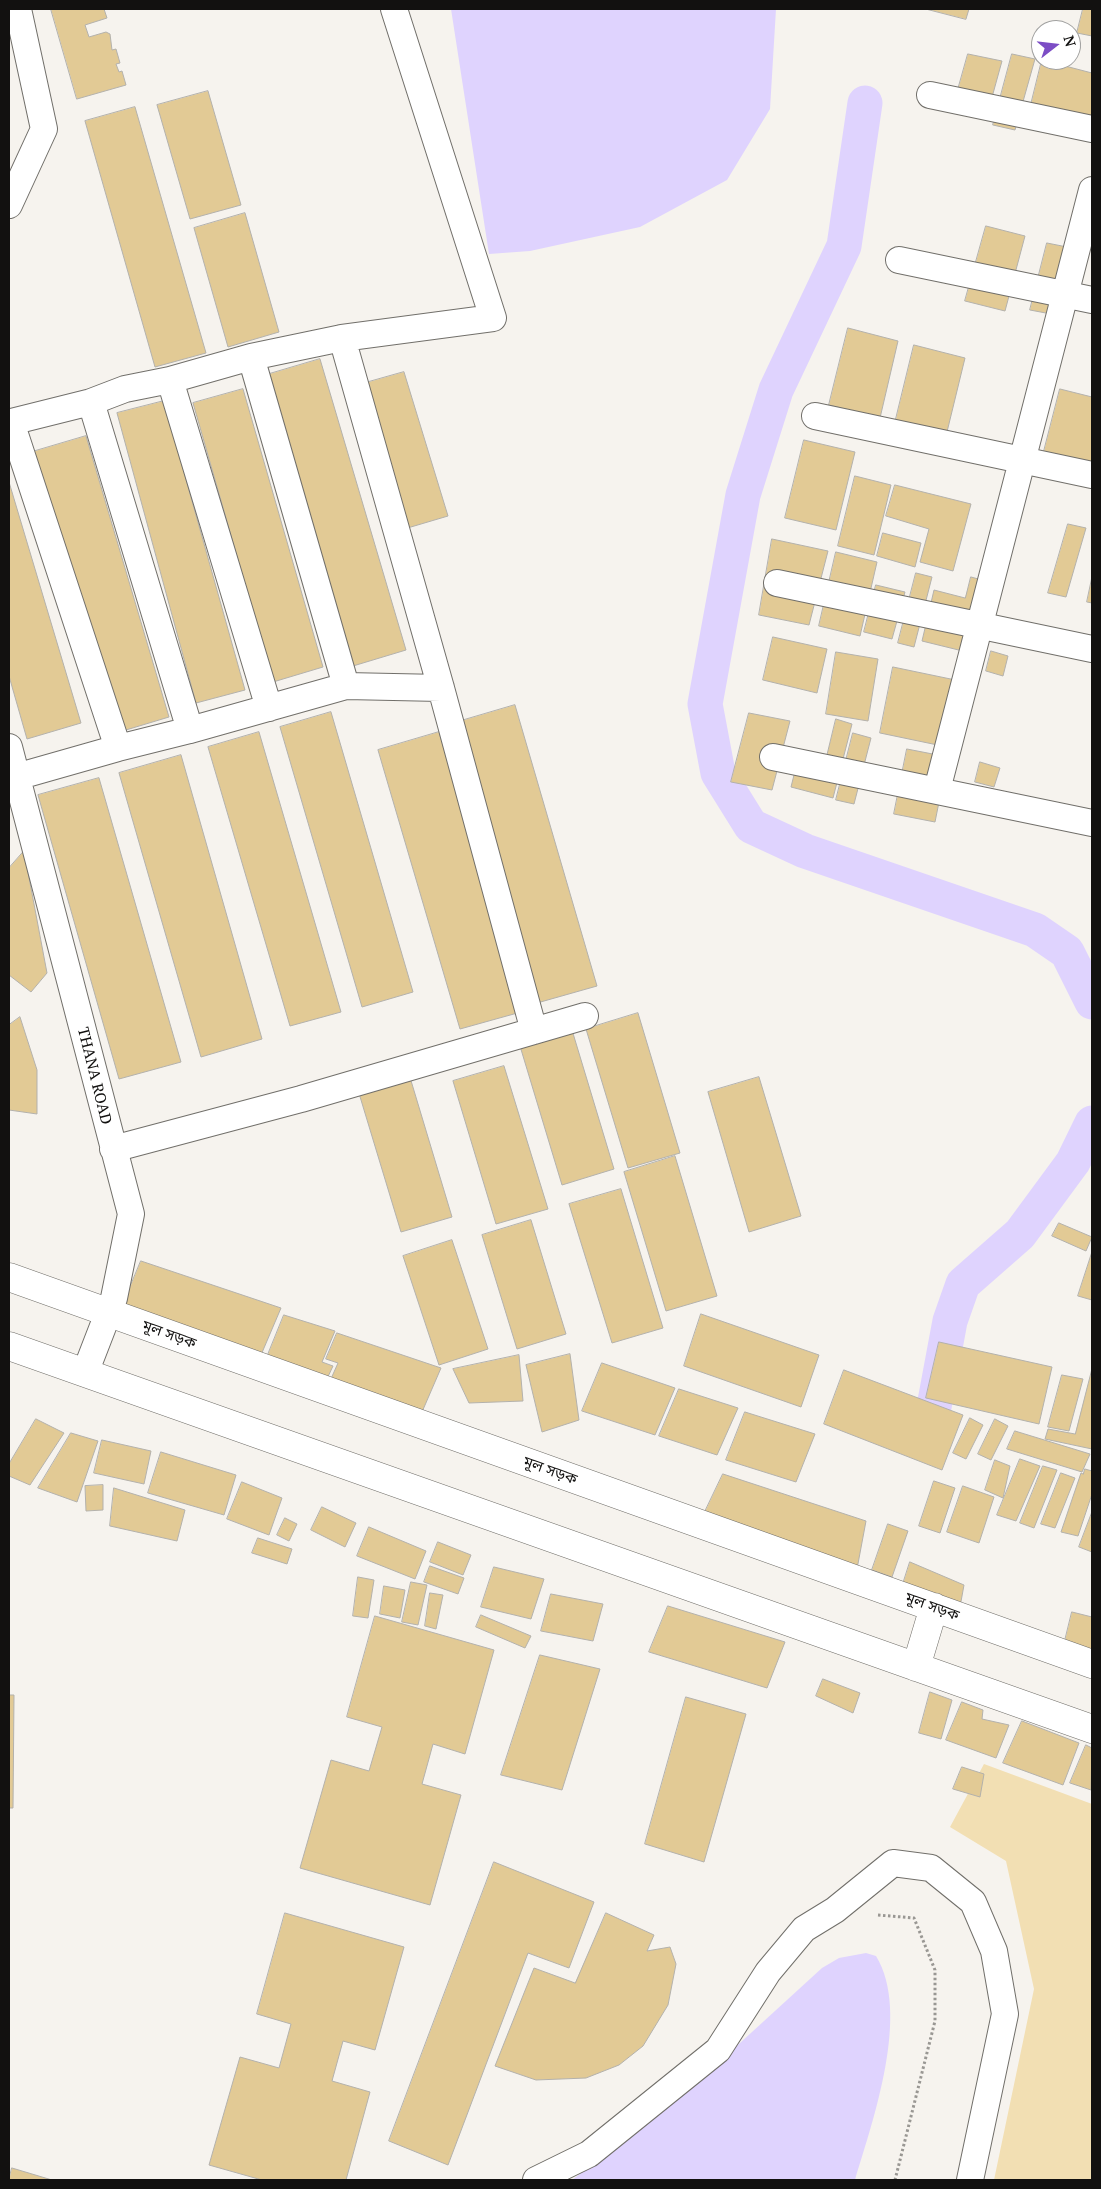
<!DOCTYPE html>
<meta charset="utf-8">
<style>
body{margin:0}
#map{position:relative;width:1101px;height:2189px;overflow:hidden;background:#f6f3ee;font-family:"Noto Serif",serif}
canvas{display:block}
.frame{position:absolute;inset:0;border:10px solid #121110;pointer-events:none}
.north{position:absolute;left:1031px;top:20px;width:50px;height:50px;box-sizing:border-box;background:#fff;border:1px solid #a0a09f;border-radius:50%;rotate:74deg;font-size:14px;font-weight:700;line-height:20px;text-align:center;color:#121110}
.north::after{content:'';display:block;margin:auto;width:18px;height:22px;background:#7c4dc5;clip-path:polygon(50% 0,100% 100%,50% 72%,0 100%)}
</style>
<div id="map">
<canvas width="1101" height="2189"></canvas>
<div class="frame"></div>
<div class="north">N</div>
</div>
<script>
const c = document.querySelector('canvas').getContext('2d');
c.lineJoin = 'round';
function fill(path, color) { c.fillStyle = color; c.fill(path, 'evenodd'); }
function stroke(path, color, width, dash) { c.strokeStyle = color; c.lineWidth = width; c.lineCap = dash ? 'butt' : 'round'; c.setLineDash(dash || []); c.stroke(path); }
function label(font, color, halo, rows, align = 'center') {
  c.font = font + ' "Noto Serif","Noto Sans Bengali",serif'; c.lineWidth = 4; c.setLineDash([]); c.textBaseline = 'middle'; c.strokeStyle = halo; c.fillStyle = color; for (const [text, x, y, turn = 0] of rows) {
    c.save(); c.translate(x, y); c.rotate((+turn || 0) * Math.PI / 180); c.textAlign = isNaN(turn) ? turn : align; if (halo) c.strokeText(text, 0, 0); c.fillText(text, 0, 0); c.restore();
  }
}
fill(new Path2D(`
 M984,1764L1092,1804V2180H994L1034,1989L1006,1861L950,1827Z`), '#f2dfb3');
fill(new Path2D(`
 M451,9H776L770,109L727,180L640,227L530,251L489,254Z
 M866,1953L876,1956C911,2013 873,2120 855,2180H572L682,2096L822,1968L839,1958Z`), '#dfd3fe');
stroke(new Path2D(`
 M865,103L844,246L776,390L743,495L705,704L718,773L751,826L805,851L1035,930L1067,952L1092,1002
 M928,1439L950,1321L963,1284L1020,1234L1073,1162L1092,1123`), '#dfd3fe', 35);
const building = new Path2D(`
 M51,9H104L107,18L85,25L89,37L106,32L110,34L112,50L116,49L120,63L116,64L119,72L122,71L126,85L77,99Z
 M926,9H969L966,19Z
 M1083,9H1092V36L1077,33Z
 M968,54L1002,61L986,119L952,111Z
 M1012,54L1035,59L1015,130L993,125Z
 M1042,60L1092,73V131L1026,125Z
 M208,91L241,205L190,219L157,105Z
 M135,107L206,353L155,367L85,121Z
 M245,213L279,332L228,347L194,228Z
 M986,226L1025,236L1005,311L965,301Z
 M1047,243L1067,247L1051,314L1030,310Z
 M848,328L898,341L880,418L829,405Z
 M914,345L965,358L946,436L895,423Z
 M320,359L406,650L353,666L266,375Z
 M404,372L448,516L394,532L351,387Z
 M243,389L323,667L273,682L193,403Z
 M1060,389L1092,397V473L1042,459Z
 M164,401L245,690L196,703L117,413Z
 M86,436L169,717L116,733L32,452Z
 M804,440L855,452L836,530L785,518Z
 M855,476L891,485L874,555L838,546Z
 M9,482L81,723L27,739L9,676Z
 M895,485L971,504L953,571L920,562L929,529L886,516Z
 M1068,524L1086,528L1066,597L1048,593Z
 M883,533L921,543L915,567L877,556Z
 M772,539L828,551L809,625L759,615Z
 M836,552L877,562L860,636L819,626Z
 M916,573L932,577L914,647L898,643Z
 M971,577L993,583L979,655L922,641L934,590L965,598Z
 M1092,577V603L1087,602Z
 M876,585L905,592L892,639L864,632Z
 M773,637L827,649L817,693L763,680Z
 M991,651L1008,656L1003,676L986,671Z
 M836,652L878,659L868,721L826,714Z
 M893,667L965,682L952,748L880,733Z
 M515,705L597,986L537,1003L454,723Z
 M331,712L413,992L362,1007L280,727Z
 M749,713L790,721L772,790L731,782Z
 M836,719L852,724L833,798L791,787L795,771L821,778Z
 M259,732L341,1012L290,1026L208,747Z
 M439,732L521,1012L460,1029L378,750Z
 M853,733L871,738L854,804L836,800Z
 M907,749L948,757L935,822L894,814Z
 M181,755L262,1039L201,1057L119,773Z
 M980,762L1000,768L994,787L975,782Z
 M99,778L181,1062L119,1079L38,795Z
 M24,851L47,973L31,992L9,975V868Z
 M638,1013L680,1153L628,1168L586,1029Z
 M20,1017L37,1070V1114L9,1110V1025Z
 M572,1030L614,1169L562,1185L520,1046Z
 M504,1066L548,1209L496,1224L453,1081Z
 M409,1074L452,1217L401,1232L358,1090Z
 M759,1077L801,1216L749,1232L708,1092Z
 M675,1156L717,1296L666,1311L624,1172Z
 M621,1189L663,1328L612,1343L569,1204Z
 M531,1220L566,1334L517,1349L482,1235Z
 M1059,1223L1092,1237L1086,1251L1052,1236Z
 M452,1240L488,1349L439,1365L403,1256Z
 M1092,1252V1300L1078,1296Z
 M141,1261L281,1308L261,1355L121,1309Z
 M701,1314L819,1355L801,1407L684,1366Z
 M284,1315L335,1331L322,1362L333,1366L326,1381L265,1362Z
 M337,1333L441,1368L422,1412L330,1381L338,1363L326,1359Z
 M939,1342L1052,1367L1039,1424L926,1398Z
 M570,1354L579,1420L542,1432L526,1365Z
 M519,1355L523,1401L469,1403L453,1369Z
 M602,1363L675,1388L655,1435L582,1411Z
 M1092,1369V1449L1045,1439L1048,1429L1075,1434Z
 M844,1370L963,1415L942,1470L824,1424Z
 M1062,1375L1083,1379L1069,1431L1048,1427Z
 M679,1389L738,1408L717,1455L659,1436Z
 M745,1412L815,1434L796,1482L726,1460Z
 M970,1418L983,1425L966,1459L953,1453Z
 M36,1419L64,1433L30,1485L9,1476V1464Z
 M995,1419L1008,1426L991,1460L978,1454Z
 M1015,1431L1090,1454L1082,1472L1007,1449Z
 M71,1433L98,1441L77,1502L38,1488Z
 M102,1440L151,1451L144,1484L94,1473Z
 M161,1452L236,1475L224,1515L148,1493Z
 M1020,1459L1040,1466L1016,1521L997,1515Z
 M995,1460L1010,1466L1003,1498L985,1490Z
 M1043,1466L1057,1470L1034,1528L1020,1523Z
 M1085,1469L1092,1471V1494L1078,1536L1061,1532L1081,1473L1083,1474Z
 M1061,1473L1075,1478L1055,1528L1041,1524Z
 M723,1474L866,1521L857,1569L701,1520Z
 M934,1481L955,1488L940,1533L919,1526Z
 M242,1482L282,1498L269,1535L227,1519Z
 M103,1485V1510L86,1511L85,1486Z
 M963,1486L994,1497L979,1543L947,1532Z
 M114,1488L185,1510L177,1541L110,1526Z
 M322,1507L356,1523L345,1547L311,1530Z
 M1092,1512V1552L1079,1547Z
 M285,1518L297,1524L289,1541L277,1535Z
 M888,1524L908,1531L892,1577L872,1570Z
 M369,1527L426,1551L415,1579L357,1556Z
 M258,1538L292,1549L287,1564L252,1553Z
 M438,1542L471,1555L463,1575L430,1562Z
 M910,1562L964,1585L960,1607L902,1587Z
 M430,1566L464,1578L458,1594L424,1582Z
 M494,1567L544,1579L531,1619L481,1607Z
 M358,1577L374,1580L368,1618L353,1616Z
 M411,1582L427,1585L418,1625L402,1622Z
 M384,1586L405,1590L400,1618L380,1614Z
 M430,1593L443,1595L436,1629L425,1626Z
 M551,1594L603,1604L593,1641L541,1631Z
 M668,1606L785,1642L767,1688L649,1652Z
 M1072,1612L1092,1617V1660L1062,1653Z
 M481,1615L531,1636L525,1648L476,1627Z
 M375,1616L494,1650L465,1754L433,1744L422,1784L461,1795L430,1905L300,1868L331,1760L369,1771L382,1727L347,1717Z
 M540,1655L600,1669L562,1790L501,1775Z
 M823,1679L860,1693L853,1713L816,1696Z
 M930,1692L952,1700L941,1739L919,1733Z
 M9,1695H14L13,1808H9Z
 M686,1697L746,1714L704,1862L645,1844Z
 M962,1702L983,1710L982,1719L1009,1725L996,1758L946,1740Z
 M1022,1721L1079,1743L1063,1785L1003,1763Z
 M1086,1745L1092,1748L1091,1790L1070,1783Z
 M962,1767L984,1774L980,1797L953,1789Z
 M494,1862L594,1902L569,1968L528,1953L448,2165L389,2141Z
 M285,1913L404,1947L375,2050L343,2041L332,2081L370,2092L346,2180H262L209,2165L240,2057L279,2068L291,2024L257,2014Z
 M606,1913L654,1935L647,1951L670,1947L676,1964L668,2005L643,2046L619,2065L586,2078L536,2080L495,2066L534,1968L575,1983Z
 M12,2168L52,2180H9Z`);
fill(building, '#e2ca95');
stroke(building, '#b3b1ac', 1);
const minor = new Path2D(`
 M394,9L493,318L342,338L441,688L534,1031
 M930,95L1092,129
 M9,205L44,129L18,9
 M899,260L1092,300
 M342,338L251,357L346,686
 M251,357L170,380L269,708
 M170,380L125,389L91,402L190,730
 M91,402L11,422L118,748
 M815,416L1092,475
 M777,583L1092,649
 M9,747L131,1214L114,1298L85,1373
 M773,757L1092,823
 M9,779L118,748L190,730L346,686L441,688
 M937,790L1092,190
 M113,1149L301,1099L585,1016
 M536,2180L589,2154L718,2050L768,1972L804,1929L835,1910L893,1863L931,1868L973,1902L994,1951L1005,2014L970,2180`);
const tertiary = new Path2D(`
 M9,1277L1092,1664
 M9,1346L1092,1729
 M916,1667L934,1607`);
stroke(minor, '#716f6a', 28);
stroke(tertiary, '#716f6a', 29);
stroke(new Path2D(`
 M878,1915L914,1918L935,1970V2021L895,2180`), '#999793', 3, [2.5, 2.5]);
stroke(minor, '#fff', 26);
stroke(tertiary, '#fff', 28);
label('15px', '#121110', '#fff', [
 ["THANA ROAD",94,1076,76],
 ["মূল সড়ক",169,1335,20],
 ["মূল সড়ক",550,1471,20],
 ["মূল সড়ক",932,1607,20]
]);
</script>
